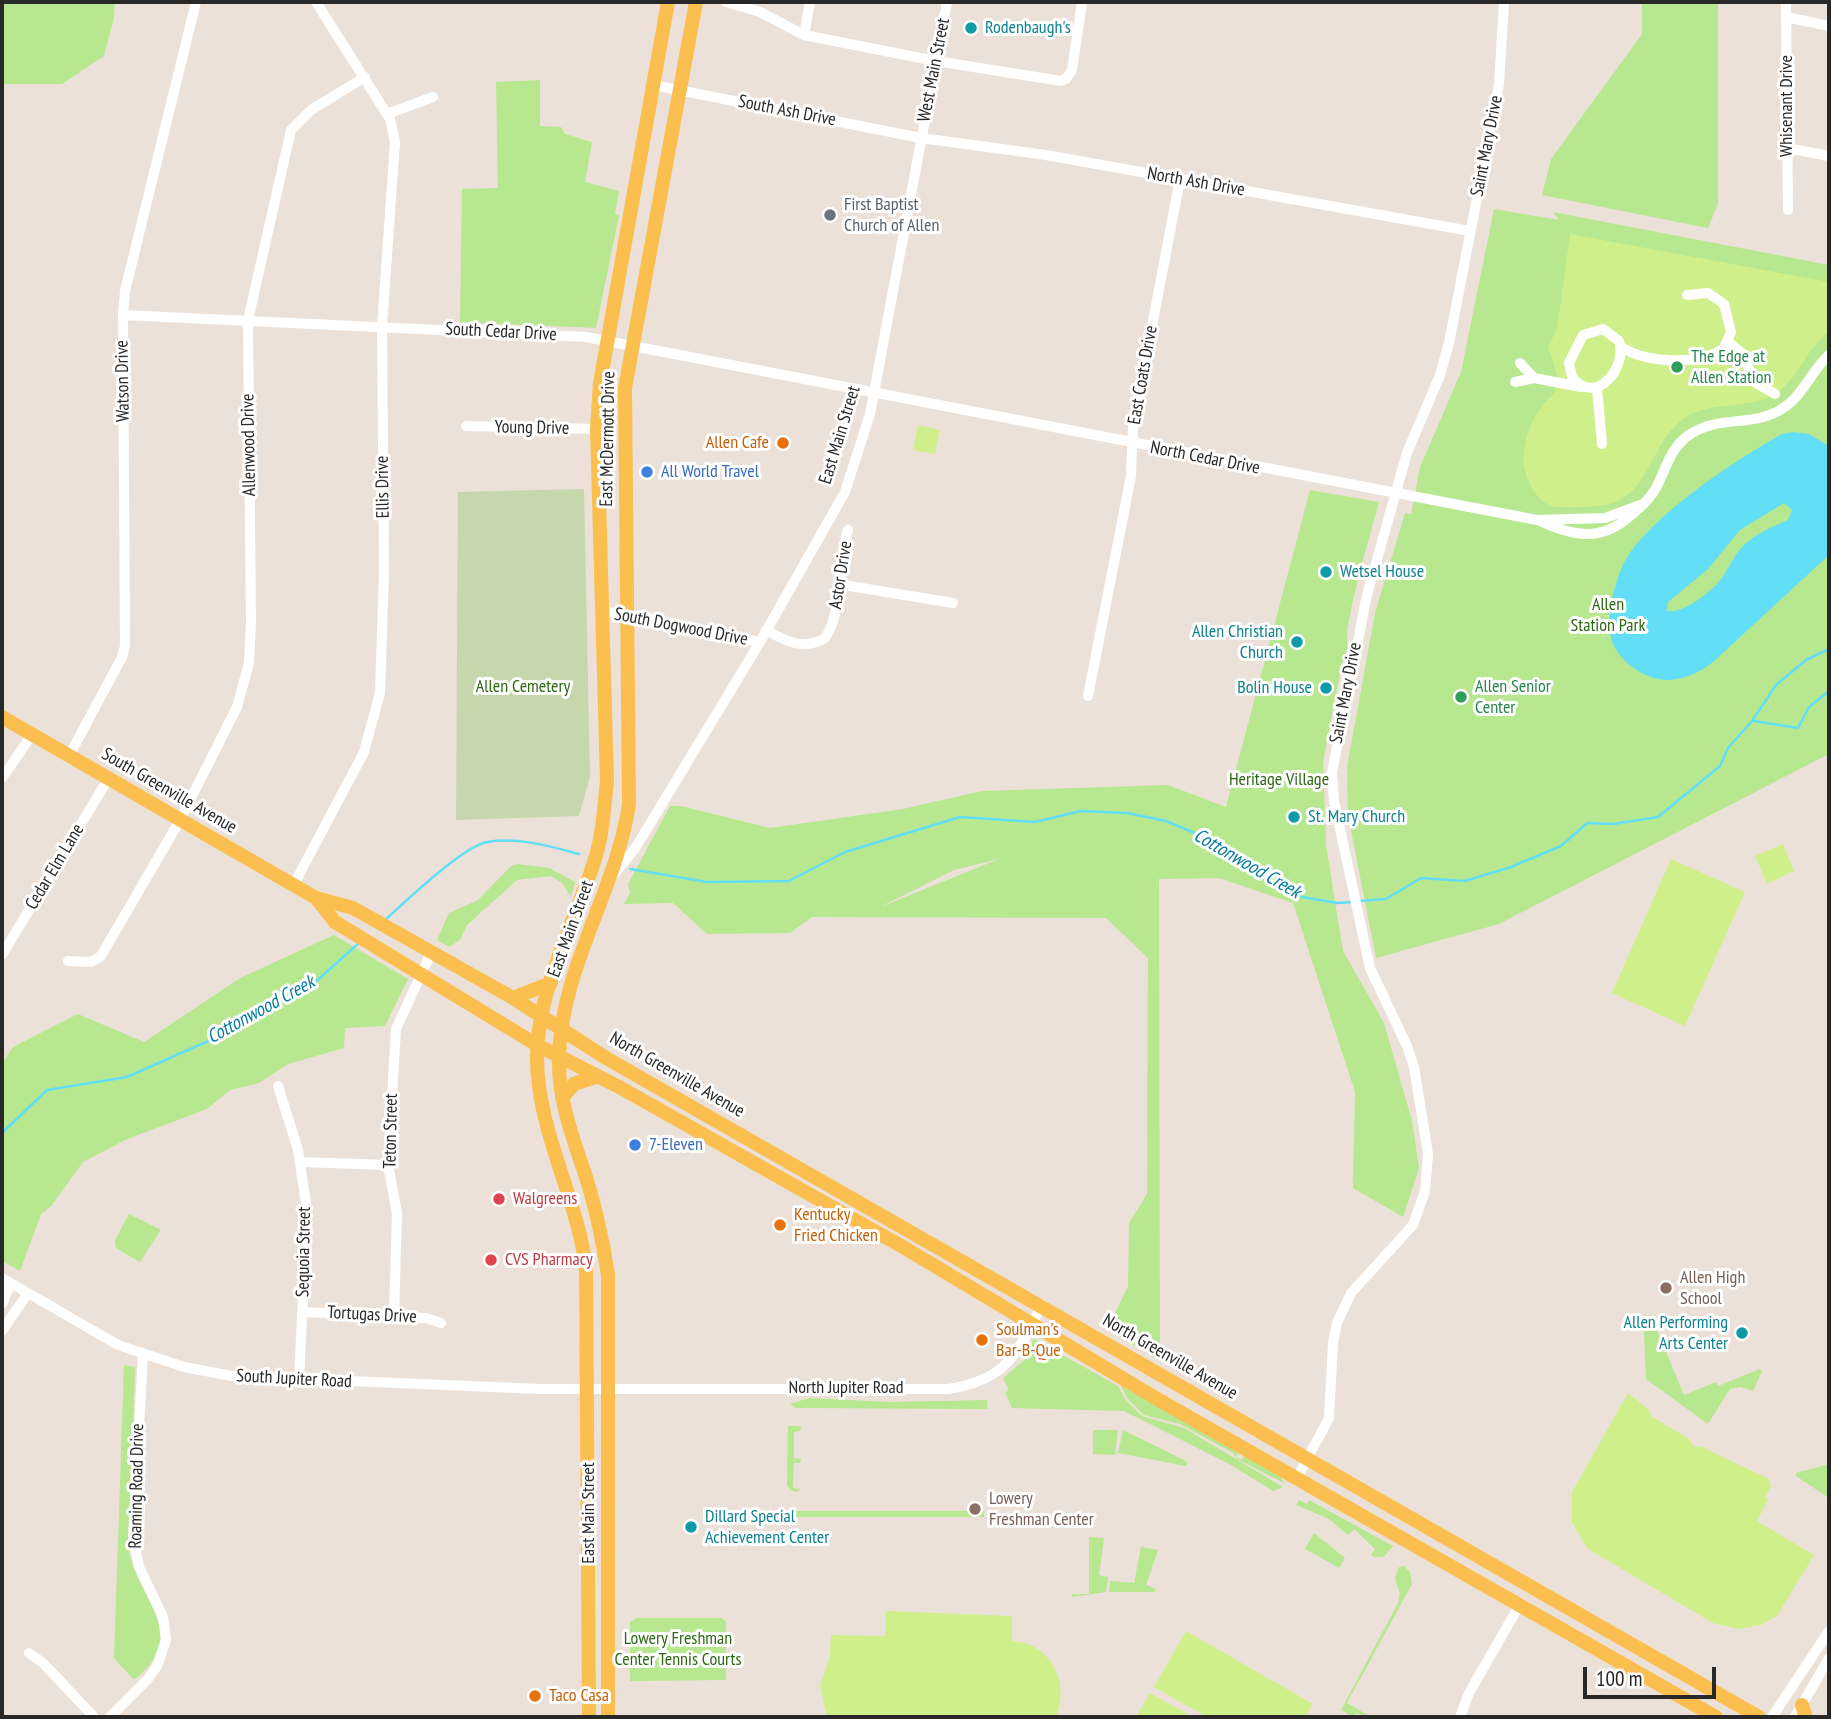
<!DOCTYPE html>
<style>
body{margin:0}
#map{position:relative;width:1831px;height:1719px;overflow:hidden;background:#ece1d8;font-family:"PT Sans Narrow",sans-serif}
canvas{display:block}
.frame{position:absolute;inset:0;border:4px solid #282828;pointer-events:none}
.scale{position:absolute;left:1583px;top:1667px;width:133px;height:32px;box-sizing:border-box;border:4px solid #282828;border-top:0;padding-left:9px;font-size:21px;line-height:24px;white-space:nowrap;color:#282828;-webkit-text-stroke:5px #fff;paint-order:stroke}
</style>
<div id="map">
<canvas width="1831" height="1719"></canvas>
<div class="frame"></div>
<div class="scale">100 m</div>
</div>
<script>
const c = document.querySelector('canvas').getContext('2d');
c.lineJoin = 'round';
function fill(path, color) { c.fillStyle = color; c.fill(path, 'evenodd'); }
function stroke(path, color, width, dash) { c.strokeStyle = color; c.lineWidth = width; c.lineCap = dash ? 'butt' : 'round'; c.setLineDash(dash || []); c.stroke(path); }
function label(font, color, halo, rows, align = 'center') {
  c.font = font + ' "PT Sans Narrow",sans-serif'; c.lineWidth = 6; c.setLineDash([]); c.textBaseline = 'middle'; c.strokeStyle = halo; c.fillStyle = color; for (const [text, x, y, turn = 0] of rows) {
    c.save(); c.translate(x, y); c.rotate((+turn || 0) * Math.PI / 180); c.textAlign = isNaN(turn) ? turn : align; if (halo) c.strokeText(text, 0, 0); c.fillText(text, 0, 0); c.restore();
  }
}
fill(new Path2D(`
 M2,2H115L114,18L104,56L62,84H2Z
 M1642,2H1718V204L1708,228L1542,195L1551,159L1642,34Z
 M540,80V126L561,127L565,134L592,142L585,182L619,191L615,214L619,215L596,328L460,322L462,189L498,188L496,82Z
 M1494,209L1559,220L1553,212L1829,265V754L1499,924L1376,958L1348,815L1347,767L1375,613L1405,513L1411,514L1420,467L1461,372Z
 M1310,490L1379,502C1373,526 1341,631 1348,647L1342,663L1323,762L1326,845L1343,951L1384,1023L1412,1121L1419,1168L1403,1217L1353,1188L1355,1092L1293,903L1219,878L1159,879L1160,1360L1107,1330L1128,1286L1129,1223L1147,1194L1148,958L1106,918L812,917L790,933L707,934L673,903L624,904L630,893L628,884L670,806H681L770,828L903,809L982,791L1168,785L1226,807ZM999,859L883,906H882L954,870Z
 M518,864L549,868L575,882L571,897L562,883L551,876L517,880L467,925L460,940L449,947L437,940L449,913L478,900L511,866Z
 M334,935L408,979L385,1026L345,1028L344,1048L288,1064L259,1083L230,1090L207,1109L125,1140L83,1162L52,1205L41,1214L20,1271L2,1261V1063L13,1047L78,1014L144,1042L240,978Z
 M129,1214L161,1230L140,1262L116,1248L115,1240Z
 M1643,1314L1656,1328L1684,1395L1716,1382L1718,1386L1760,1369L1762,1371L1753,1391L1741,1387L1730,1389L1708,1424L1646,1379Z
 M1034,1339L1118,1386L1125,1399L1142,1416L1184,1428L1283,1487L1273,1491L1231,1465L1124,1411L1012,1408L1005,1392L1009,1390L1003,1378L1028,1357L1025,1354Z
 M124,1365L135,1367L129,1552C140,1602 191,1636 134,1680L114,1658Z
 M1121,1385L1238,1453L1236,1457L1242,1460L1244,1456L1281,1477L1284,1483L1237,1459L1233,1453L1180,1424L1144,1415L1126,1397Z
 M809,1398L890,1402L987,1400V1409L796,1408L790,1404Z
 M788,1426H801L800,1431L794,1432V1458L801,1459L800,1463H794L793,1488L801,1489L797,1492L790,1490L787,1484Z
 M1093,1430H1118L1115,1455L1093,1454Z
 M1123,1430L1188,1462L1186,1466L1118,1453Z
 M1829,1464V1498L1796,1476V1473Z
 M1299,1500L1307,1504L1309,1500L1393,1546L1384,1557H1374L1371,1555L1375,1549L1354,1529L1348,1535L1329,1519L1296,1505Z
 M796,1511H984V1517H796Z
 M1314,1533L1345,1558L1339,1568L1305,1549Z
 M1089,1537L1104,1538L1099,1575L1108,1577L1106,1592L1072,1597V1594H1089Z
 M1141,1547L1158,1550L1146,1585L1156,1589L1155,1592H1109L1110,1581L1134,1583Z
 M1404,1566L1410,1572L1412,1584L1347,1703L1371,1717L1355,1713L1353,1717L1341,1710L1398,1603L1400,1594L1395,1578L1399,1567Z
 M637,1618H722L726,1622V1680L630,1681V1622Z`), '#b7e78f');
fill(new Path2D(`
 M584,489L590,777L579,816L456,820L458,492Z`), '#c6d7ad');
fill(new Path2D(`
 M1570,234L1829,282V332C1805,348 1799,381 1773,395C1746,410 1712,401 1686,417C1654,438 1650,484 1621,499C1603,509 1577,507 1558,507C1540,507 1526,482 1524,465C1522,444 1530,421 1543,405C1547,400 1554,395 1556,389C1560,375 1552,360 1548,347L1557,329Z
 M918,425L940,430L935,454L913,450Z
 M1783,844L1794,871L1767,884L1755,856Z
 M1671,859L1745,892L1685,1026L1612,993Z
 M1628,1393L1650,1411L1651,1416L1689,1439L1694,1447L1700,1446L1769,1479L1771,1487L1765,1497L1768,1500L1757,1521L1814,1555L1777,1616L1761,1625L1739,1629L1713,1623L1588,1549L1572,1523V1492Z
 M886,1611L1012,1616V1641C1050,1643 1071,1682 1056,1717H827L820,1685L830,1657L831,1635L885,1636Z
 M1186,1631L1313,1704L1305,1717H1207L1154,1687Z
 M1150,1693L1193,1717H1136Z`), '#cfef8a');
fill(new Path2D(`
 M1793,432L1809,434L1829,446V555L1713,662C1700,672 1686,679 1669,680C1645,681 1614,659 1610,634C1607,613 1615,580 1625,561C1651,515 1736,460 1782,434ZM1784,503L1792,510L1788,520C1772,527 1757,533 1744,545C1732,556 1727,575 1715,586C1705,596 1681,614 1667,611L1668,602L1708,569L1740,530Z`), '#62dff6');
stroke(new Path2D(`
 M1754,721L1798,728L1809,707L1829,691
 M630,869L707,882L789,881L845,852L960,817L1035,822L1081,811L1127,813L1166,821L1207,838L1242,865L1302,897L1337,903L1354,902
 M1360,901L1386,899L1421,878L1465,881L1511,867L1561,846L1587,823L1613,824L1658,817L1720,766L1728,748L1752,721L1776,685L1806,660L1829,649
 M384,921C405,902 462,847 487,842C519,837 549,846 579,854
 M2,1133L47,1090L127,1077L215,1038L312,985L360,942`), '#62dff6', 2.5);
stroke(new Path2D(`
 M726,2L760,12L804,35L936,61L1061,81L1066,79L1072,70L1082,2
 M1786,2L1788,210
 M1786,17L1829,26
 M804,35L810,2
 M653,85L921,138L1046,155L1470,231
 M387,114L433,97
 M1787,148L1829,156
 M123,315L586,337L1537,520L1605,518L1643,504
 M1603,329L1619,341C1628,368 1595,407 1572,377L1569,363L1583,335Z
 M1728,342L1743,354L1754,382L1775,394
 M1621,347C1646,363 1700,366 1724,348L1731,332L1724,304L1708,293L1687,295
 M1520,363L1534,378
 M1515,382L1534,378L1581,387
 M1597,388L1602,444
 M466,426L597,429
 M1542,522C1575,537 1602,541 1630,516C1640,508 1650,499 1656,488C1666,469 1670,448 1689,435C1717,415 1752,427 1780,410C1803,397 1810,372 1829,355
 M837,584L953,603
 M603,612L629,614L760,642
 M766,630C785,641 804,651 825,638C843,614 837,561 848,530
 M1088,696L1131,476L1133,426L1180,179
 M69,756L122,657L125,646L123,315L125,291L196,2
 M2,778L32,735
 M611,878L636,847L760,642L845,492L870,414L947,2
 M293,886L364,752L380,693L384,570L382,326L395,142L390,119L316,2
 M2,955L108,779
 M68,961L91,962L101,956L180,820L237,707L249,663L251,621L248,320L291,130L311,110L365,77
 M278,1086L298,1150L307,1210L299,1380
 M300,1162L388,1165
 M2,1278L118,1345L184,1367L232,1376L540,1389H948C1007,1380 1017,1354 1042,1304
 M2,1304L11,1283
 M303,1312L426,1318L441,1323
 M394,1316L397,1213L388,1165L396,1029L431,953
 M2,1331L28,1293
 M1297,1478L1329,1418L1333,1342L1337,1323L1351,1293L1413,1225L1425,1191L1428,1154L1414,1067L1407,1046L1370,968L1334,801L1332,772L1367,595L1407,453L1440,375L1449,343L1499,84L1504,2
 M29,1653L43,1663L94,1717
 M110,1717L148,1679L157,1666L166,1640L163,1617L139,1567L133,1536L143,1355
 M1460,1717L1469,1693L1519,1606
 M1772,1717L1829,1631
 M1795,1717L1829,1658`), '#fff', 10);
stroke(new Path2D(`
 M2,717L316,898L353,908L513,998L606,1058L1759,1717
 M316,898L335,922L537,1045L621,1088L903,1247L1159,1400L1716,1717
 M513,998L551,983
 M562,1098L574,1084L598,1076
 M1802,1705L1806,1717
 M589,1717L586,1268C577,1196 537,1131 537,1057C537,989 575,923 595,859C603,834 604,807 607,781L597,429L600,383L668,2
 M608,1717V1275C603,1242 596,1209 586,1177C573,1138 558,1100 559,1059C560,969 616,892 629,804L625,388L696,2`), '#fabf4e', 14);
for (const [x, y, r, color] of [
 [971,28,7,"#0f9aa8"],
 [830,215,7,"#6b7280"],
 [1677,367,7,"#2e9e5b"],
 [783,443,7,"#e8710a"],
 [647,472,7,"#3f7fe0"],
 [1326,572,7,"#0f9aa8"],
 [1297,642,7,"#0f9aa8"],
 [1326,688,7,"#0f9aa8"],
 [1461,697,7,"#2e9e5b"],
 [1294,817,7,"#0f9aa8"],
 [635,1145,7,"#3f7fe0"],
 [499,1199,7,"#e0444e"],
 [780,1225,7,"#e8710a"],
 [491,1260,7,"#e0444e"],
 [1666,1288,7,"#8d6e63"],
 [1742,1333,7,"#0f9aa8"],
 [982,1340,7,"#e8710a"],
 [975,1509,7,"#8d6e63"],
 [691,1527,7,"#0f9aa8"],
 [535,1696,7,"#e8710a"]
]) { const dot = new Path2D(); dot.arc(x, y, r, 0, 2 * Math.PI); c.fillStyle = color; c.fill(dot); stroke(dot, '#fff', 2.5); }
label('18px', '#0d838f', '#fff', [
 ["Rodenbaugh's",985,28],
 ["Wetsel House",1340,572],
 ["Allen Christian",1283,632,"right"],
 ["Church",1283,653,"right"],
 ["Bolin House",1312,688,"right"],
 ["St. Mary Church",1308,817],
 ["Allen Performing",1728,1323,"right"],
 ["Arts Center",1728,1344,"right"],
 ["Dillard Special",705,1517],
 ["Achievement Center",705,1538]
], 'left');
label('18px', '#282828', '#fff', [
 ["West Main Street",934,70,-79],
 ["Whisenant Drive",1787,106,-90],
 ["South Ash Drive",787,111,11],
 ["Saint Mary Drive",1487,146,-79],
 ["North Ash Drive",1196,182,10],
 ["South Cedar Drive",501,332,3],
 ["East Coats Drive",1143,375,-80],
 ["Watson Drive",123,381,-91],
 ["Young Drive",532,428,1],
 ["East Main Street",840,435,-73],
 ["East McDermott Drive",608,439,-89],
 ["Allenwood Drive",249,445,-91],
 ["North Cedar Drive",1205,458,11],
 ["Ellis Drive",383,487,-91],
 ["Astor Drive",841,575,-81],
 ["South Dogwood Drive",681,627,11],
 ["Saint Mary Drive",1346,693,-79],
 ["South Greenville Avenue",169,791,30],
 ["Cedar Elm Lane",55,867,-59],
 ["East Main Street",571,929,-70],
 ["North Greenville Avenue",677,1075,30],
 ["Teton Street",391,1131,-89],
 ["Sequoia Street",304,1252,-89],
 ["Tortugas Drive",372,1315,3],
 ["North Greenville Avenue",1170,1357,30],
 ["South Jupiter Road",294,1379,3],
 ["North Jupiter Road",846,1388],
 ["Roaming Road Drive",137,1486,-89],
 ["East Main Street",589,1513,-90]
]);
label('18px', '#5b616d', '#fff', [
 ["First Baptist",844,205],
 ["Church of Allen",844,226]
], 'left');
label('18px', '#27864d', '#fff', [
 ["The Edge at",1691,357],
 ["Allen Station",1691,378],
 ["Allen Senior",1475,687],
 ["Center",1475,708]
], 'left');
label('18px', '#c56008', '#fff', [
 ["Allen Cafe",769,443,"right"],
 ["Kentucky",794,1215],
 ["Fried Chicken",794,1236],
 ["Soulman's",996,1330],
 ["Bar-B-Que",996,1351],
 ["Taco Casa",549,1696]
], 'left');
label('18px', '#366cbe', '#fff', [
 ["All World Travel",661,472],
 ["7-Eleven",649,1145]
], 'left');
label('18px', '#2f6814', '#fff', [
 ["Allen",1608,605],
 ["Station Park",1608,626],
 ["Allen Cemetery",523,687],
 ["Heritage Village",1279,780],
 ["Lowery Freshman",678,1639],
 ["Center Tennis Courts",678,1660]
]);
label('18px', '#be3a42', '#fff', [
 ["Walgreens",513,1199],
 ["CVS Pharmacy",505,1260]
], 'left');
label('18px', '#785e54', '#fff', [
 ["Allen High",1680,1278],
 ["School",1680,1299],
 ["Lowery",989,1499],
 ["Freshman Center",989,1520]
], 'left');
label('italic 19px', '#047b9f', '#fff', [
 ["Cottonwood Creek",1247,864,30],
 ["Cottonwood Creek",261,1010,-29]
]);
</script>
